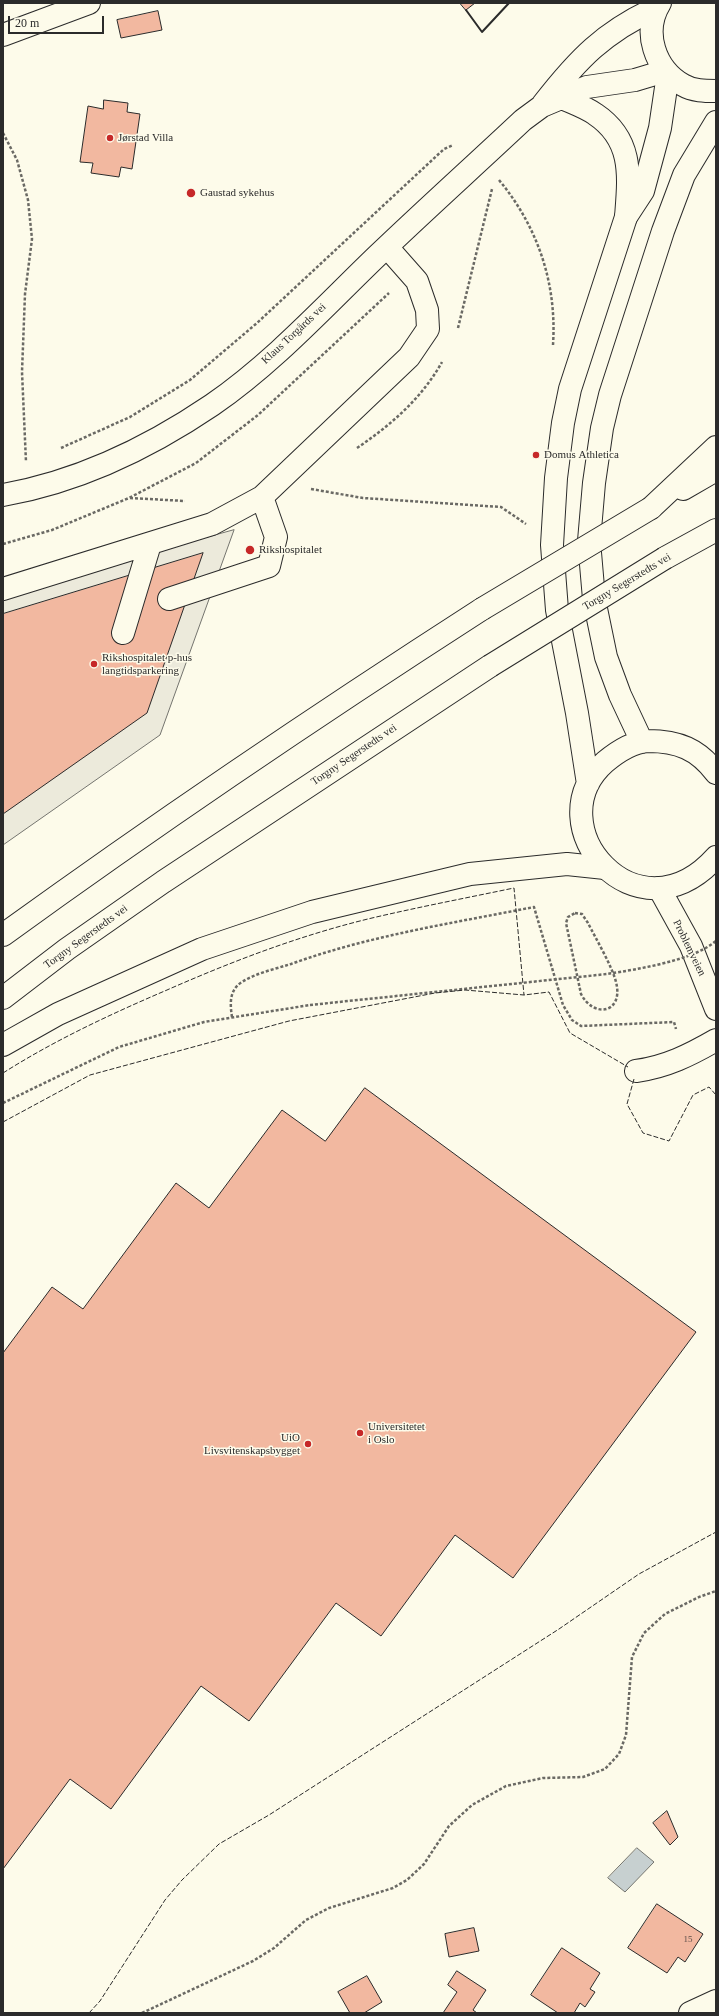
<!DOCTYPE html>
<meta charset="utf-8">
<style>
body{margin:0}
#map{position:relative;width:719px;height:2016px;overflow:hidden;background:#fdfbea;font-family:"Times New Roman",serif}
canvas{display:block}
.frame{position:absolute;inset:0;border:4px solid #2b2b2b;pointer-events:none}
.scale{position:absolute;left:8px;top:16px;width:96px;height:18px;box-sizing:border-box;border:2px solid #2b2b2b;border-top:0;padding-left:5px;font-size:12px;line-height:14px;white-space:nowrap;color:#2b2b2b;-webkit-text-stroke:3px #fdfbea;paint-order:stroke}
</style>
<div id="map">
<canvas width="719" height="2016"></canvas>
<div class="frame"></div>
<div class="scale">20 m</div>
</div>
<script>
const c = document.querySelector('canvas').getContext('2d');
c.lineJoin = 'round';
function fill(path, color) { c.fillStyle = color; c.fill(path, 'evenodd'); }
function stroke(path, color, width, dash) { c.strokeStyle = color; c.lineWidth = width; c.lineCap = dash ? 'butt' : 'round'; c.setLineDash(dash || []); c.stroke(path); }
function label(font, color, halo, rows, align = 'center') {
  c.font = font + ' "Times New Roman",serif'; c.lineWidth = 3; c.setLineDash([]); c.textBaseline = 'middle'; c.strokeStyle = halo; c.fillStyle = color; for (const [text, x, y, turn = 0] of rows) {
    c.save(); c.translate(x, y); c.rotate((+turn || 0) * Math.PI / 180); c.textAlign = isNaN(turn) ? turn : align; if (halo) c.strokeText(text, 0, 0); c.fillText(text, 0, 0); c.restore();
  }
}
const parking = new Path2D(`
 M234,530L160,735L3,845V594Z`);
fill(parking, '#eceadb');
stroke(parking, '#74746e', 1);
const water = new Path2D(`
 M637,1848L654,1862L625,1892L608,1878Z`);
fill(water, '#c7d0d0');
stroke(water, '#74746e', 1);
const building = new Path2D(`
 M460,3H475L466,10Z
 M158,11L162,30L121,38L117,20Z
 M104,100L128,103L127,112L140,114L132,169L121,167L119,177L91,173L93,163L80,162L88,106L103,109Z
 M203,553L147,713L3,814V614Z
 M365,1088L696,1332L513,1578L455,1535L381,1636L336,1603L249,1721L201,1686L111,1809L70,1779L3,1869V1353L52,1287L83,1309L176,1183L209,1208L282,1110L325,1141Z
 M667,1811L678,1837L670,1845L653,1823Z
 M657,1904L703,1934L685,1962L678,1957L667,1973L628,1948Z
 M474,1928L479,1951L449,1957L445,1934Z
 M562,1948L600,1973L590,1989L595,1992L585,2007L580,2003L574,2013H558L531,1995Z
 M457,1971L486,1990L473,2010L477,2013H443L457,1992L448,1985Z
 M367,1976L382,2002L364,2013H350L338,1992Z`);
fill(building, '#f2b8a0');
stroke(building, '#2b2b2b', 1);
const minor = new Path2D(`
 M3,35L89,3
 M562,98C573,103 585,107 595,114C634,140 629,177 626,217
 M543,104C578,59 604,32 656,8
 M3,495C77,482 150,447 212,405C273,363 324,307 377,256C425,210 474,166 523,120L542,106L587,87L635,80L665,71
 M3,589L212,524L262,497L409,357L428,329L427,310L417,281L387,247
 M169,599L269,566L276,537L262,497
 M123,633L150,544
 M659,888L691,946L716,1009
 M636,1071C666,1067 690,1055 716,1040
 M690,2013L716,2001`);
const major = new Path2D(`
 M660,3C642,32 655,69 683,85C693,91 705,91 716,91
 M642,742L620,695L606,657L594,599L589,541L594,483L602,428L610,395L663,231L684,175L716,122
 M716,773C698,749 678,741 648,741C632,742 617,752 605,762C534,825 637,945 716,857
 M588,784L577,713L557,610L552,545L556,478L563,423L570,389L626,217L643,191L660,128L668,74`);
const highway = new Path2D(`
 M683,489L716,470
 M651,508L716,447
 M665,558L716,530
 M3,935C159,822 319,714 482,609
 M3,998L67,949L163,882L490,666
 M3,1045L58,1014L202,949L312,912L470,874L567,864L605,868`);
stroke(minor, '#2b2b2b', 24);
stroke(major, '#2b2b2b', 24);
stroke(highway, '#2b2b2b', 24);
stroke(new Path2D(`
 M3,133L17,160L28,200L32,239L25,294L22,372L26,462
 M499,180C538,227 557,284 553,345
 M458,328L492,189
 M61,448L130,417L190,380L257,323L444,149L453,145
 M357,448C391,425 422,398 442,362
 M311,489L363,498L501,507L526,524
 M130,498L185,501
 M3,544L52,530L129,498L196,463L258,415L389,293
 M575,913L582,914L588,923C596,939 612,966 616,982C624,1013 594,1019 581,994L566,923L568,917Z
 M232,1017C230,1004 229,990 242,982C256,973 275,969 291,964C368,936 453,923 534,907L563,1005L572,1020L581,1026L674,1022L676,1029
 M3,1103L119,1047L204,1022L310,1005
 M142,2013L253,1961L274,1948L306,1920L329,1908L393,1888L407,1880L424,1864L449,1826L472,1805L506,1786L543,1778L583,1777L605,1769L619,1754L626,1735L632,1657L644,1633L665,1614L699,1597L716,1591`), '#6a6964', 2.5, [3, 2]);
stroke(minor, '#fdfbea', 22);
stroke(major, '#fdfbea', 22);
stroke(highway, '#fdfbea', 22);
const highwayBridge = new Path2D(`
 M482,609L651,508
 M490,666L665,558`);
stroke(highwayBridge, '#2b2b2b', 24, []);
stroke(new Path2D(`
 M310,1005L607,974C638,969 692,961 716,941`), '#6a6964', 2.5, [3, 2]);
stroke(highwayBridge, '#fdfbea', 22);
stroke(new Path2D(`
 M3,1073C55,1040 111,1014 167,990C233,961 301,935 372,918C419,907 466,898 514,888L524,995
 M634,1079L627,1104L643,1133L669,1141L693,1095L709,1087L716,1095
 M3,1122L90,1075L289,1021L435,993L465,990L524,995L549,992L570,1033L628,1067
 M89,2013L100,2001L165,1900L182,1880L219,1844L269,1815L559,1629L639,1574L716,1532`), '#2b2b2b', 1, [5, 2]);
stroke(new Path2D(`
 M466,10L482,32L509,3`), '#2b2b2b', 2);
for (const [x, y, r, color] of [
 [110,138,4,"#c62828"],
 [191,193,5,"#c62828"],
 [536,455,4,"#c62828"],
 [250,550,5,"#c62828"],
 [94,664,4,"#c62828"],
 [360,1433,4,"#c62828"],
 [308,1444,4,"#c62828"]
]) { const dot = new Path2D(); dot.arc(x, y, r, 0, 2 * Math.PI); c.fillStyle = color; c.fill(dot); stroke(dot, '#fdfbea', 1.5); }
label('9px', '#5d4e48', null, [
 ["15",688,1940]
]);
label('11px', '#2b2b2b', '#fdfbea', [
 ["Jørstad Villa",118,138],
 ["Gaustad sykehus",200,193],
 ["Domus Athletica",544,455],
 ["Rikshospitalet",259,550],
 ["Rikshospitalet p-hus",102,658],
 ["langtidsparkering",102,671],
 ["Universitetet",368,1427],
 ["i Oslo",368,1440],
 ["UiO",300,1438,"right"],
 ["Livsvitenskapsbygget",300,1451,"right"]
], 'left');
label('11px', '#2b2b2b', '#fdfbea', [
 ["Klaus Torgårds vei",294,334,-43],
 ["Torgny Segerstedts vei",627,582,-31],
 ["Torgny Segerstedts vei",354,755,-34],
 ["Torgny Segerstedts vei",86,937,-36],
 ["Problemveien",689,948,64]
]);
</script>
